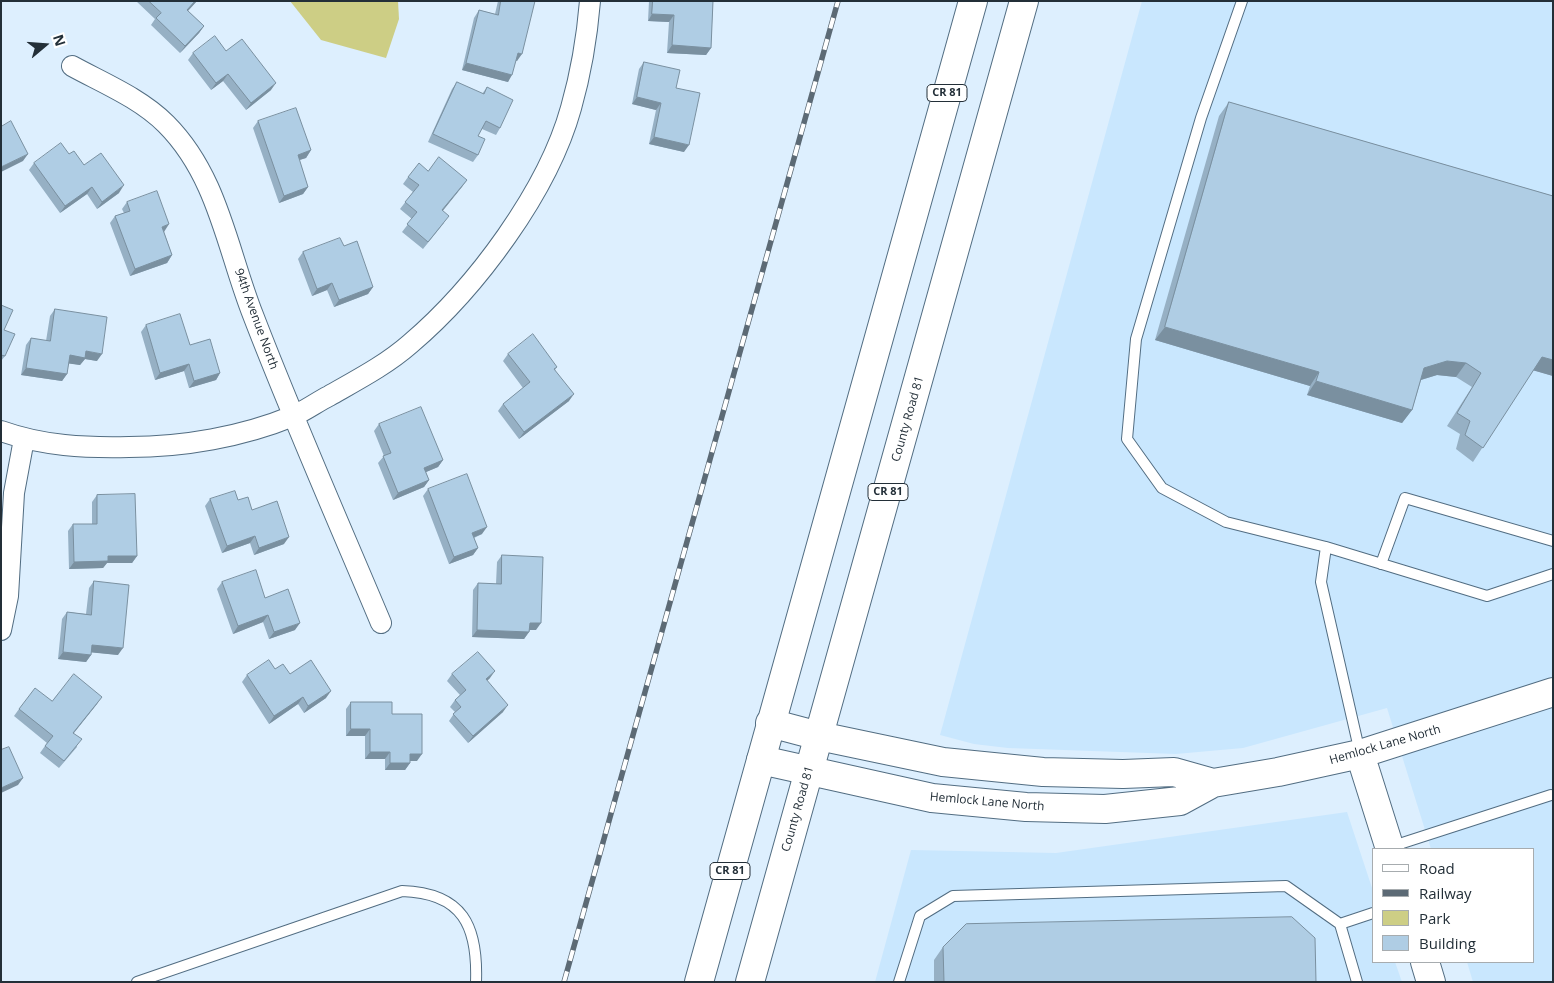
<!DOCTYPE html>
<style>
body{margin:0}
#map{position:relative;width:1554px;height:983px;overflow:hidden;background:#ddeffe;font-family:"Open Sans",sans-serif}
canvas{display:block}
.frame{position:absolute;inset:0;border:2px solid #232f38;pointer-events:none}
.legend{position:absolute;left:1372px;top:848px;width:162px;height:115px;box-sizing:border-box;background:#fff;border:1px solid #a7acaf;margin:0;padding:6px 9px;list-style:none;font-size:15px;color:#232f38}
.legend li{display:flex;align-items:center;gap:10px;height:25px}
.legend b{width:25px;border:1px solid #a7acaf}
.north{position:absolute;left:20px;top:20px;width:50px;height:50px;-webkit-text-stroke:4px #fff;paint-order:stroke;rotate:72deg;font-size:14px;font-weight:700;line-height:20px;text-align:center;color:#232f38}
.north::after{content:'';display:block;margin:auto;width:18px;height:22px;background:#232f38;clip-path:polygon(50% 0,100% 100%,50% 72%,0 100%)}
</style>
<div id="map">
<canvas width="1554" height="983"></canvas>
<div class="frame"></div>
<ul class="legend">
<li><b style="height:6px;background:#fff"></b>Road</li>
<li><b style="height:6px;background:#5c6a75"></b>Railway</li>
<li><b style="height:14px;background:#cdce85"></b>Park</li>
<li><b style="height:14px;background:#afcde4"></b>Building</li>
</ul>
<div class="north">N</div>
</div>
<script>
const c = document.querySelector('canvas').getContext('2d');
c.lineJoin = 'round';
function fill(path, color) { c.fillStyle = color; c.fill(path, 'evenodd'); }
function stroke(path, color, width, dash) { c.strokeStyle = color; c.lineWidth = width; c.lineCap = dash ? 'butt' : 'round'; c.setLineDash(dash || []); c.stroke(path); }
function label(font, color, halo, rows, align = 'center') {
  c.font = font + ' "Open Sans",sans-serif'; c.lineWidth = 4; c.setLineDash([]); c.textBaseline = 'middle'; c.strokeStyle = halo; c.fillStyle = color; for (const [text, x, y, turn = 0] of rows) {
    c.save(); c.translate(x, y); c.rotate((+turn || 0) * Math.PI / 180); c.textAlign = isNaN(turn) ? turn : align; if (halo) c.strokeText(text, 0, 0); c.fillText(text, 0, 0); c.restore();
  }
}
fill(new Path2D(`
 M1142,1H1553V982H1473L1467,962H1533V849H1431L1387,708L1243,748L1176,754L1008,748L974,744L940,735Z
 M1347,812L1373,891V962H1395L1402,982H875L911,850L1056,853Z`), '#c9e7fe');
fill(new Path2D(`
 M290,1H398L399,19L386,58L321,40Z`), '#cdce85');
const lane = new Path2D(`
 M1242,1L1201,118L1136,339L1127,439L1162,488L1226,522L1326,547
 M1381,564L1405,498L1553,541
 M1360,753L1321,582L1326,547L1487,596L1553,574
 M1390,847L1551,795
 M1340,924L1357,982
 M137,982L402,891C463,893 478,926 476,982
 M899,982L920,916L953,896L1286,886L1340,924L1373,913`);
const street = new Path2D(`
 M72,66C103,83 140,98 166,124C218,176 227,249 253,315C293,419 338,521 381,623
 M1,431C43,446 85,448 129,447C183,447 242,437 293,416C305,411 317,402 329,396C357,380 386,365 410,344C476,288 548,191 571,108C581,73 587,37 590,1
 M1,630L8,596L14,493L24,439`);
const secondary = new Path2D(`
 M770,723L819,736L943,762L1043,772L1123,774L1174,772L1213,783
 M1360,754L1390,849
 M761,760L932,798L1026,807L1105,809L1180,801L1213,783L1278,772L1360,754L1553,692
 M1425,962L1431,982`);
const highway = new Path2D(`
 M699,982L973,1
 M750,982L1024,1`);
stroke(lane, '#526d82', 12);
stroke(street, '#526d82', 22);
stroke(secondary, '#526d82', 30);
stroke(highway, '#526d82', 30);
stroke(lane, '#fff', 10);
stroke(street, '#fff', 20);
stroke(secondary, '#fff', 28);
stroke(highway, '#fff', 28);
const rail = new Path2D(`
 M564,982L838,1`);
stroke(rail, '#5c6a75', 5.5);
stroke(rail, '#fff', 4, [11]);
fill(new Path2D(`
 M136,1H197L188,11L204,26L199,33L180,53L151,25L155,19Z
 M498,1H535L517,61L516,60L508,82L462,70L474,18L479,10L495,14Z
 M649,1H713L711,48L706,55L667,53L669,22L648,21Z
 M226,51L271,90L246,110L223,81L211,90L188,60L193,53Z
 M644,62L676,88L684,152L649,144L656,110L632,104L639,69Z
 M457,82L482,94L487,87L500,128L496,135L482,129L478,136V155L473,162L428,142L452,89Z
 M1229,102L1553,196V376L1533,370L1473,462L1456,449L1460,434L1447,426L1472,387L1456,377L1437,375L1421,380L1412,410L1402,423L1307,395L1310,386L1155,340L1219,116Z
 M258,121L311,150L306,158L299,160L308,187L303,194L279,203L253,128Z
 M69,154L84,165L119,193L97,209L87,194L60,213L29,170L34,163Z
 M428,171L467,180L442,211L444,223L423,249L402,232L412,219L400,209L413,192L403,184L408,177Z
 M127,202L164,232L172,255L167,263L130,276L110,223L115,216L124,213L122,209Z
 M344,246L373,287L368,294L334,307L327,290L312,296L298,259L303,252Z
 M1,305L4,330L5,356L1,361Z
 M55,309L97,361L85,359L80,365L68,363L67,374L62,381L21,375L26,345L31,338L46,341L50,316Z
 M146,325L190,345L220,373L216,380L189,388L184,371L155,380L141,332Z
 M508,354L557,367L555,370L569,401L519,439L498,411L503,404L523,388L503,361Z
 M379,424L443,460L438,467L426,472L429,480L424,487L393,500L378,463L384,456L374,431Z
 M428,489L482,534L474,538L478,548L473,555L449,564L423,496Z
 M97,495L137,556L132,563H107L103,568L69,569L68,531L73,524H92V502Z
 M210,499L238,500L252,510L284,544L254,555L250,543L222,553L205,506Z
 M502,555L536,630H530L529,632L524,639L472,637L473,590L478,583L496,584L497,562Z
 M94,581L118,655L91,652V655L86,662L58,659L62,619L67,612L86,614L89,588Z
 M222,582L265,598L295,630L269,639L263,622L233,634L217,589Z
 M275,669L290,674L326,698L304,713L298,704L269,724L242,682L247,675Z
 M452,674L490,678L487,681L503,712L468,743L449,721L455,712L450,707L455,700L460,695L447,681Z
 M52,701L97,704L74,733L77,747L59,768L40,753L47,743L14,716L19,709Z
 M351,702L392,714L417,761H410V763L405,770H385V759H365V736H346V709Z
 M943,947L1316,982H934V960Z`), '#96b0c4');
fill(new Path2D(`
 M195,1H197L182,17L187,10Z
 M652,14L674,15L669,22L648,21Z
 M204,26L199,33L180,53L185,46Z
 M672,45L711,48L706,55L667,53Z
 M518,53L522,54L517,61L513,60Z
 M466,63L512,75L508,82L462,70Z
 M228,74L223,81L211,90L216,83Z
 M276,83L271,90L246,110L251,103Z
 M637,97L661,103L656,110L632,104Z
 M654,137L689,145L684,152L649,144Z
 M311,150L306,158L293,162L298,155Z
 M28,154L23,161L1,172V167Z
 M467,180L462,187L437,218L442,210Z
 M124,185L119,193L97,209L102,202Z
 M92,187L87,194L60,213L65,206Z
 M308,187L303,194L279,203L284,196Z
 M169,224L164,232L157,234L162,227Z
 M172,255L167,263L130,276L135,269Z
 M332,283L327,290L312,296L317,289Z
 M373,287L368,294L334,307L339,300Z
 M1165,327L1319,372L1310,386L1155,340Z
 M86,351L102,354L97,361L85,359L80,365L65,363L70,355Z
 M1542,357L1553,360V376L1532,370Z
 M1447,361L1466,363L1456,377L1437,375L1414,382L1424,368Z
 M189,364L184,371L155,380L160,373Z
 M26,368L67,374L62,381L21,375Z
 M220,373L216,380L189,388L194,381Z
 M1316,381L1412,410L1402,423L1307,395Z
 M574,394L569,401L519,439L524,432Z
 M443,460L438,467L419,475L424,468Z
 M429,480L424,487L393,500L398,493Z
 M487,527L482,534L467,540L472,533Z
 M255,536L250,543L222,553L227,546Z
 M289,537L284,544L254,555L259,548Z
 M478,548L473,555L449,564L454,557Z
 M108,556H137L132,563H107L103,568L69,569L74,562Z
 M268,615L263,622L233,634L238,626Z
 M300,623L295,630L269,639L274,632Z
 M530,623H541L536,630H525Z
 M477,630L529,632L524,639L472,637Z
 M92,645L123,648L118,655L87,652Z
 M63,652L91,655L86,662L58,659Z
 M495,671L490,678L481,686L486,679Z
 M331,691L326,698L304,713L308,706Z
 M102,697L97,704L68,740L73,733Z
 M303,697L298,704L269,724L274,716Z
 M508,705L503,712L468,743L473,736Z
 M351,729H370L365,736H346Z
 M370,752H390L385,759H365Z
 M410,754H422L417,761H405Z
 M390,763H410L405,770H385Z
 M23,778L18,785L1,793V788Z`), '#7a90a0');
const building = new Path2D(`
 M149,1H195L187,10L204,26L185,46L156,18L161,13Z
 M501,1H535L522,54L518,53L512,75L466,63L479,10L498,15Z
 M653,1H713L711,48L672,45L674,15L652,14Z
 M215,36L226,51L242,39L276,83L251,103L228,74L216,83L193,53Z
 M644,62L680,70L676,88L700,93L689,145L654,137L661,103L637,97Z
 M457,82L484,94L487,87L513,100L500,128L486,121L478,136L485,139L478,155L433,134Z
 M1229,102L1553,196V360L1542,357L1483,448L1465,435L1470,421L1457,413L1481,373L1466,363L1447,361L1424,368L1412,410L1316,381L1319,372L1165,327Z
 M296,108L311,150L298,155L308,187L284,196L258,121Z
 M11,121L28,154L1,167V127Z
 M61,143L69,154L74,151L84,165L101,153L124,185L102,202L92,187L65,206L34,163Z
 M439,157L467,180L442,210L449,216L428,242L407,224L417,212L405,202L419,185L408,177L419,163L428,171Z
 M157,191L169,224L162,227L172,255L135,269L115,216L130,211L127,202Z
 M340,238L344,246L357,241L373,287L339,300L332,283L317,289L303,252Z
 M1,305L13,310L4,330L15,334L5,356L1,355Z
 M55,309L107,317L102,354L86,351L85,358L70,355L67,374L26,368L31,338L50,341Z
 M180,314L190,345L210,339L220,373L194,381L189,364L160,373L146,325Z
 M533,334L557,367L554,369L574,394L524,432L503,404L530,382L508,354Z
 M421,407L443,460L424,468L429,480L398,493L383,456L391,453L379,424Z
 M467,474L487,527L472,533L478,548L454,557L428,489Z
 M235,491L238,500L248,497L252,510L277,501L289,537L259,548L255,536L227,546L210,499Z
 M135,494L137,556H108V561L74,562L73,524H97V495Z
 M502,555L543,557L541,623H530L529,632L477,630L478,583L501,584Z
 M256,570L265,598L288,589L300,623L274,632L268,615L238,626L222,582Z
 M94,581L129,585L123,648L92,645L91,655L63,652L67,612L91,615Z
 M478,652L495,671L486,679L508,705L473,736L453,714L461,707L455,700L466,690L452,674Z
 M269,660L275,669L283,664L290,674L311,660L331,691L308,706L303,697L274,716L247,675Z
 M74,674L102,697L73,733L82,739L64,761L45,746L53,736L19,709L35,688L52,701Z
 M351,702H392V714H422V754H410V763H390V752H370V729H351Z
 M9,747L23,778L1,788V750Z
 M1292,917L1315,938L1316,982H944L943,947L966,924Z`);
fill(building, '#afcde4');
stroke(building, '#7a90a0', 1);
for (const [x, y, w] of [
 [947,93,40],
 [888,492,40],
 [730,871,40]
]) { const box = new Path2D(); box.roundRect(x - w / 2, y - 8.5, w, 17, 4); c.fillStyle = '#fff'; c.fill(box); stroke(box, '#232f38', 1); }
label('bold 11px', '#232f38', null, [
 ["CR 81",947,93],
 ["CR 81",888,492],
 ["CR 81",730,871]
]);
label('12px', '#232f38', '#fff', [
 ["94th Avenue North",256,319,70],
 ["County Road 81",908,419,-74],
 ["Hemlock Lane North",1385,745,-16],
 ["Hemlock Lane North",987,802,5],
 ["County Road 81",798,809,-74]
]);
</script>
